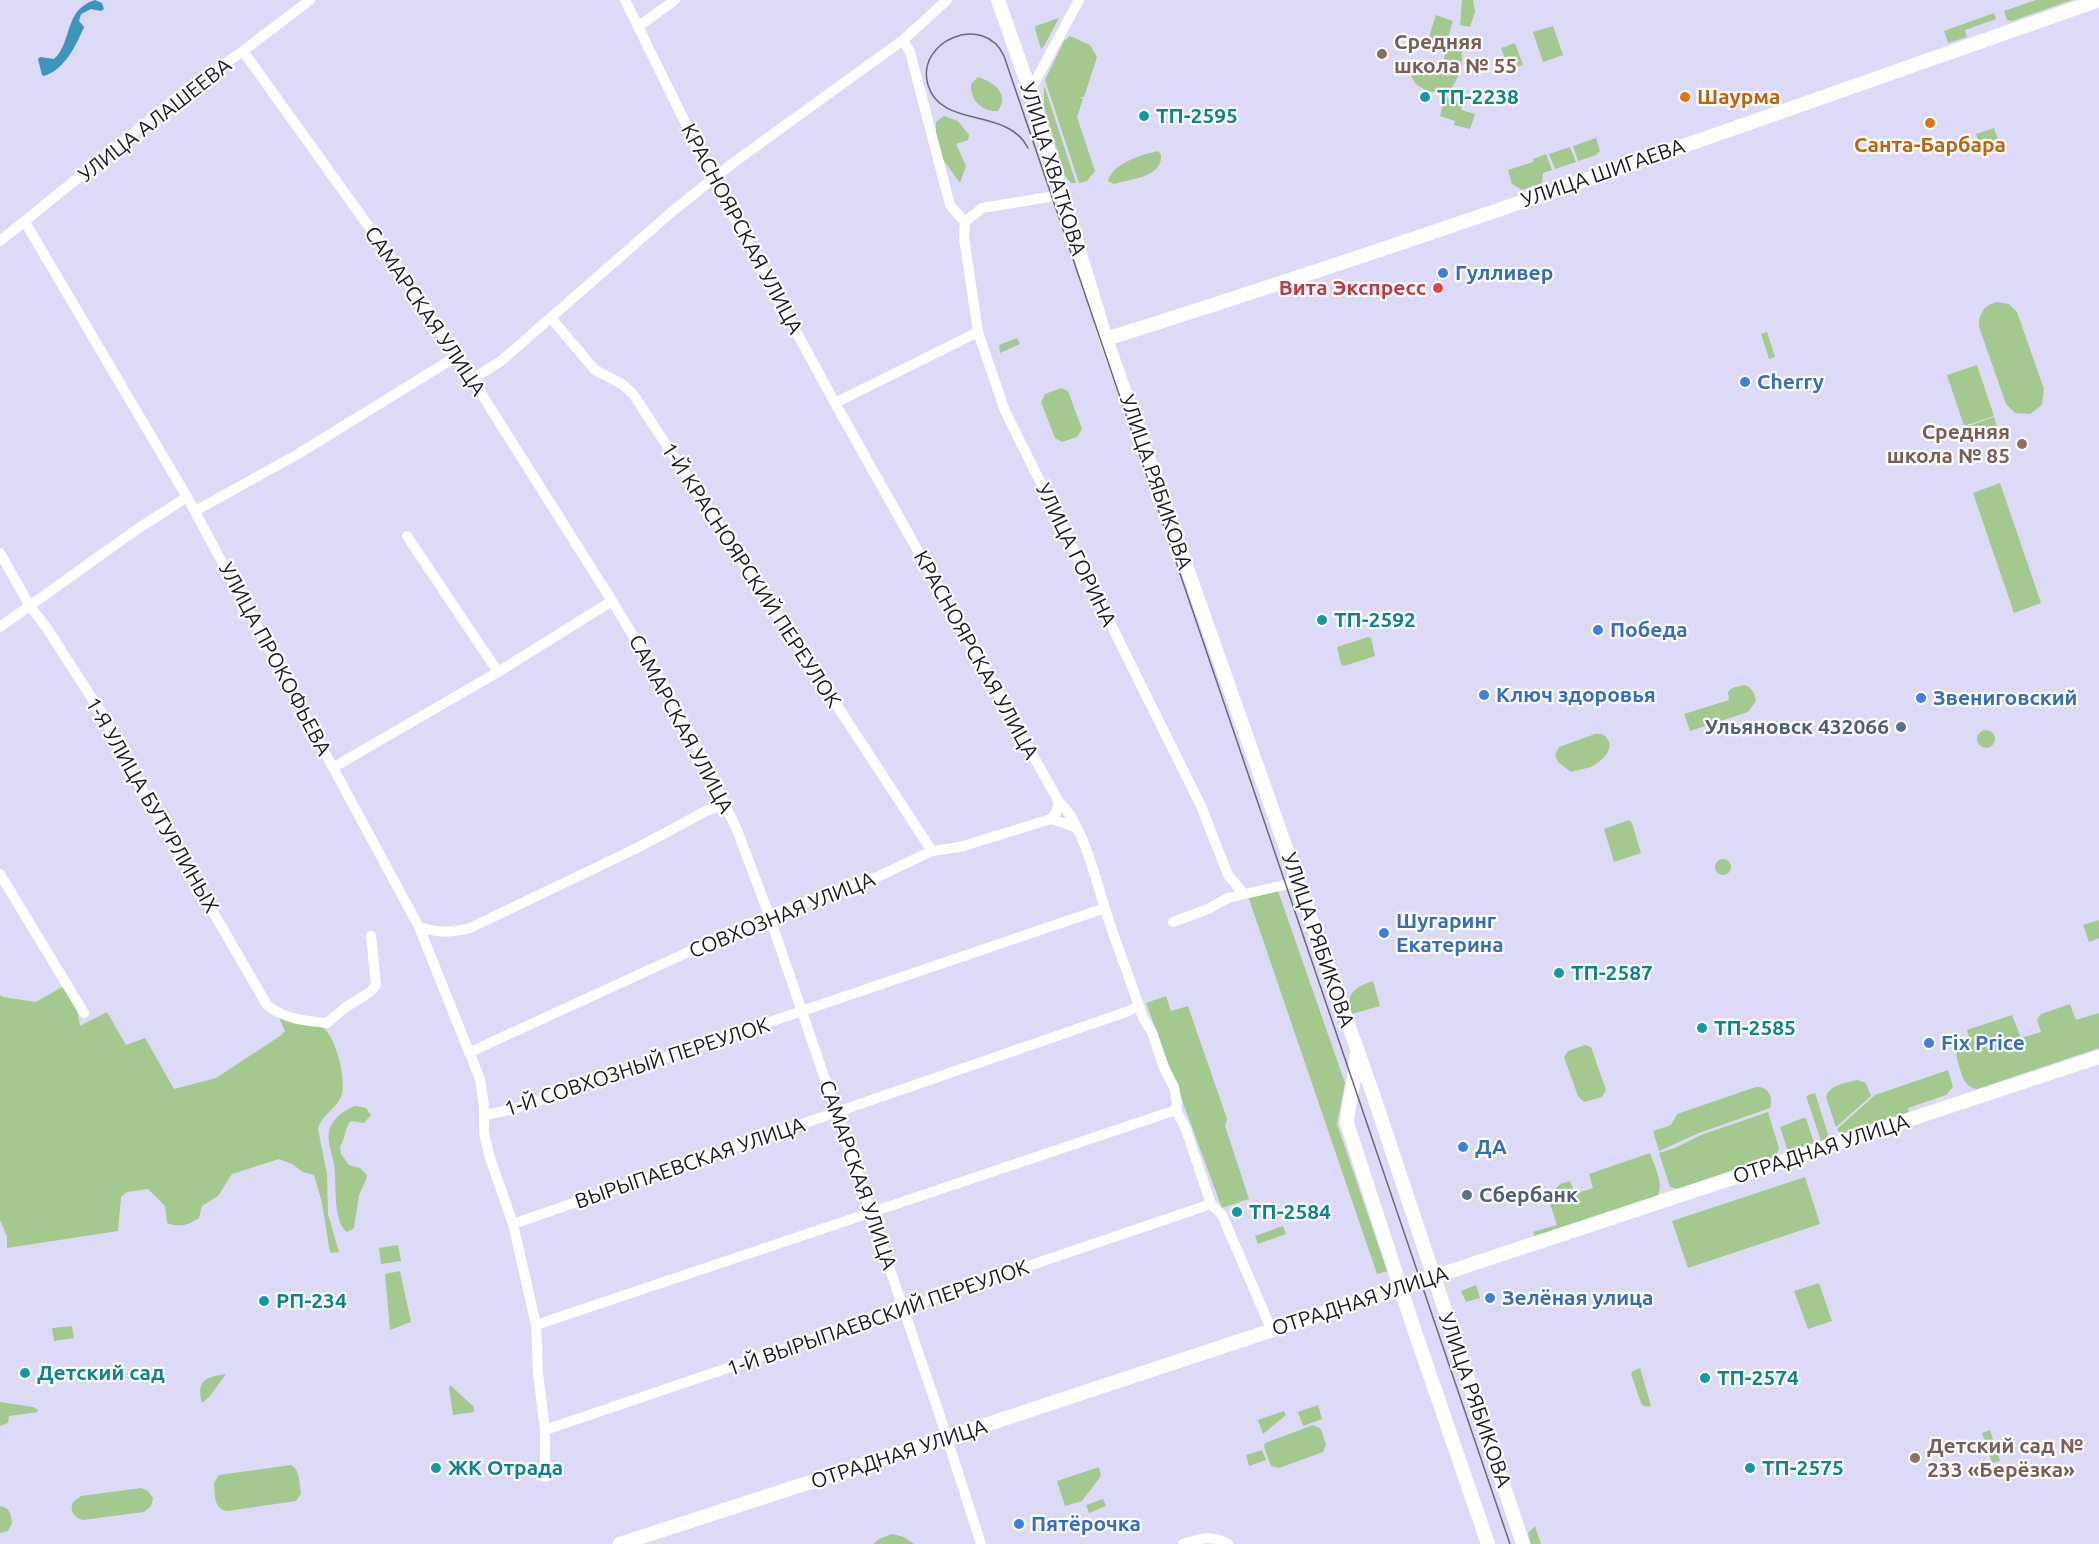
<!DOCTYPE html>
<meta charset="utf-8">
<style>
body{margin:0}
canvas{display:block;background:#dddaf8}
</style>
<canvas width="2099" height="1544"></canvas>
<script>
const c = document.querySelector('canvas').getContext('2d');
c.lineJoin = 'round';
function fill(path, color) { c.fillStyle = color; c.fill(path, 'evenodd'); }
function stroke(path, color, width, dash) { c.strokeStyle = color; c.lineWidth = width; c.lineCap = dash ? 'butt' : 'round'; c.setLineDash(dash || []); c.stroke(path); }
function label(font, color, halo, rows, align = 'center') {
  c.font = font + ' Ubuntu,sans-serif'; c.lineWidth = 4.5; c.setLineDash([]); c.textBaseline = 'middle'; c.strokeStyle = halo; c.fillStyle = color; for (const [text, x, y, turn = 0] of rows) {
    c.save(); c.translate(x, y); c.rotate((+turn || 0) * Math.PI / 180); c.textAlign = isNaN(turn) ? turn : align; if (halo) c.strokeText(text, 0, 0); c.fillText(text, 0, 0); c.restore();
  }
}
fill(new Path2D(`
 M1462,0H1473L1475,12L1470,27L1460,25Z
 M2036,0H2072L2012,21L2007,20L2004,11Z
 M1994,13L1996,19L1965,30L1967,37L1948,43L1944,31Z
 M1436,15L1453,21L1445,47L1451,43C1474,46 1456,90 1445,94C1430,92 1409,88 1412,70L1417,64H1431L1443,73L1447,70L1444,58L1445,49L1443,52L1426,46Z
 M1059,18L1044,46L1041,49L1035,29L1036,26Z
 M1553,26L1563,55L1543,62L1533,32Z
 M1070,36L1090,45L1097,57L1084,97H1080L1083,99L1077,117L1095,171L1087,181L1079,183L1045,80L1064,41Z
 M1515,43L1523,65L1509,70L1501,48Z
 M978,77C994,82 1010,94 998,111C982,112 970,100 971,84Z
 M1044,85L1076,183H1071L1065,176L1044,107Z
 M1445,97L1463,103L1461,110L1475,114L1470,129L1454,125L1455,121L1440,116Z
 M944,116L958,121L969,135L968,140L956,144L966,166L960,183L942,158L936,134V122Z
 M1994,128L1998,140L1980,146L1976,134Z
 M1596,138L1600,151L1596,155L1578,161L1573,146Z
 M1570,147L1576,162L1555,169L1549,154Z
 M1158,151L1161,155C1163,177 1131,179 1114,184L1108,181C1113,163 1141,155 1158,151Z
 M1546,154L1552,170L1543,173L1542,183L1522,190L1512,184L1508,170L1533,162V159Z
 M1997,302L2009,304L2017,312L2044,389L2042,405L2030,414L2015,413L2006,404L1979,327C1978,314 1984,305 1997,302Z
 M1767,332L1775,357L1769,359L1761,334Z
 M1017,338L1020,344L1000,353L999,345Z
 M1977,365L1994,416L1964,426L1947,375Z
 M1061,388L1068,391L1082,429L1077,437L1062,442L1055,438L1041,402L1045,394Z
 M1994,417L1998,430L1969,440L1965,427Z
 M2000,483L2041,603L2014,613L1973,493Z
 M1368,637L1371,638L1375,656L1344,666L1341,664L1337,647Z
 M1744,685C1752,687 1755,694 1756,701L1748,712L1690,731L1684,714L1729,700L1728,692L1732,688Z
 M1977 739a9 9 0 1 1 18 0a9 9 0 1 1-18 0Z
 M1595,734H1602C1619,745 1604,760 1591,767C1585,769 1577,770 1571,772L1558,762L1555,755L1559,747Z
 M1629,820L1632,823L1641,853L1614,862L1604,829Z
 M1715 867a8 8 0 1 1 16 0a8 8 0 1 1-16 0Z
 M1278,891L1345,1083L1337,1124L1387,1271L1377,1274L1248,896Z
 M2099,920V938L2089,942L2083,925Z
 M1373,981L1380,1006L1352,1014C1344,993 1356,987 1373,981Z
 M64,986L76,1004L80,1026L107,1012L126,1045L145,1038L174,1089L216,1078L280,1036L285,1031L279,1018L322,1027C336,1036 346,1078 342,1094C338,1108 321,1115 318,1129L327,1174L328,1214L339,1252L330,1253L322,1203L314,1175L303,1172L292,1164L279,1159L232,1174L218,1196L202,1206L199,1218C189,1225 179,1228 167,1223L165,1206L148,1189L127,1192L121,1197L118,1231L7,1248V1237L0,1220V995L3,997L36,1002Z
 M1166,996L1171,1011L1188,1006L1227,1119L1225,1126L1249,1199L1222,1208L1146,1003Z
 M2070,1004L2076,1020L2099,1013V1048L1977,1089C1962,1088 1960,1067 1956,1055L1958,1050L1966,1047L1964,1042L1970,1040L1967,1030L2012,1015L2021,1038L2041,1032L2037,1020L2041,1014Z
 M1585,1045L1591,1047L1606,1090L1602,1097L1584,1102L1578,1096L1564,1057L1568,1051Z
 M1948,1070L1953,1087L1946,1095L1908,1108L1909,1112L1844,1133H1840L1837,1129L1875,1095Z
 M1857,1080L1866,1083L1871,1096L1836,1127L1826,1097C1829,1085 1846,1083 1857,1080Z
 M1756,1087C1768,1086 1774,1097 1770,1108L1699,1133L1659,1151L1653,1131L1671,1125L1677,1114Z
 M1815,1093L1828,1134L1827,1138L1821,1141L1806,1096Z
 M355,1106L366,1108L371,1115L364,1123L351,1121C344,1129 346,1138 340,1146L341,1154L349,1165L360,1168L367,1175L366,1180L359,1195L354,1228L347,1232C332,1221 337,1182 334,1164C332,1154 327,1142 329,1132C331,1120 344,1110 355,1106Z
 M1768,1112L1779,1148L1776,1156L1678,1189L1670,1187L1659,1153L1675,1148L1701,1135Z
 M1803,1118H1806L1814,1143L1788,1151L1780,1127Z
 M1650,1153C1654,1165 1666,1187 1656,1197L1535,1237L1533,1232L1557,1225L1548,1197L1560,1184L1570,1181L1575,1194L1593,1188L1589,1174Z
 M1805,1177L1820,1224L1688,1268L1672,1221Z
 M1283,1226L1286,1234L1258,1244L1255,1236Z
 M398,1245L401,1261L381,1264L379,1248Z
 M400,1271L411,1322L390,1330L385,1274Z
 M1819,1283L1832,1321L1808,1329L1794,1291Z
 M1476,1285L1480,1298L1466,1302L1461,1291Z
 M72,1326L74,1338L54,1341L52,1328Z
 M1640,1368L1651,1406C1647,1407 1643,1407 1641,1403L1631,1374L1633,1371Z
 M226,1374L210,1396L202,1403C196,1380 206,1377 226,1374Z
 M451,1386L474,1407V1412L453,1415L449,1387Z
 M0,1402L33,1407L37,1409L38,1412L9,1416L8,1423L0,1426Z
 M1318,1405L1322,1419L1303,1426L1298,1412Z
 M1284,1411L1286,1415L1263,1434L1258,1420Z
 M1313,1425L1321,1429L1326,1445L1323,1452L1279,1468L1271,1466L1264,1447L1265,1443Z
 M1990,1430L2000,1461L1992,1463L1982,1433Z
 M1262,1450L1266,1460L1249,1466L1246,1455Z
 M291,1465C301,1471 299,1484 301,1494L296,1501L227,1511C213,1509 215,1494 214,1483L219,1475Z
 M1099,1467L1101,1476L1082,1501L1065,1506L1057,1481Z
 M141,1488L148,1491L153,1498L151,1506L144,1512L83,1520C74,1518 69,1510 73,1502L81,1496Z
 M1103,1499L1106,1506L1089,1513L1086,1505Z
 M0,1506C10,1507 11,1515 12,1523L8,1531L0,1533Z
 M1535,1526L1541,1544H1531L1528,1533Z
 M892,1534L904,1537L914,1544H873L879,1539Z`), '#a3c98f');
fill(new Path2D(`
 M95,0L102,3L104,9L101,11L91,9L81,14L79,21L84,27C76,46 64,70 44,76L42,75L38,59L40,57L54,59C73,42 63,10 95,0Z`), '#3c95ba');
stroke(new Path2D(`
 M625,0L713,179L835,403L1059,802C1083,823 1097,884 1107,915C1118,949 1132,984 1143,1018L1152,1032L1164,1068L1174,1087L1177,1102L1176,1110L1185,1127L1211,1204L1222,1215L1272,1331
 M639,26L675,0
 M903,40L910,52L950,205L965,222L964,238L978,332L1005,411L1201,806L1228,875L1243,893
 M243,51L387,252L472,379L612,601L669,695L703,758L737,830L769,915L938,1410L981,1544
 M1030,91L1079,0
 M25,222L187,497L419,927L480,1079L484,1106V1133L490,1158L513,1224L536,1325L538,1373L545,1430V1477
 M965,222L982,208L1061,195
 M0,241L188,89L243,51L310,0
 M551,318L595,370L622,384L633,394L932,851
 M472,379L501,361L674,210L733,163L903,40L947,0
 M835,403L978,332
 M195,511L298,454L457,356
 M407,536L498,672
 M0,553L30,606L48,630L104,717L132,772L267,1005C284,1019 305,1021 327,1023L346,1007L370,992L376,985L371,936
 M0,627L136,530L187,497
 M334,767L498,672L612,601
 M1051,819L1075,827
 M0,874L84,1013
 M1173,922L1208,909L1228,898L1297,882
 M419,927C438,933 451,933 470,928L637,848L706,811L726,804
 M470,1052L769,915L877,877L932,851L960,847L1051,819L1056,813L1059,802
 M485,1115L514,1109L1105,908
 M513,1224L1126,1012L1139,1006
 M536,1325L1176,1110
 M545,1430L1211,1204
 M1183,1544C1200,1538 1211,1535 1228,1544`), '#fff', 10);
stroke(new Path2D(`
 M998,0L1030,91L1106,339L1374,1097L1523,1544
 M1106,339C1440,234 1769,116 2099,0
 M1356,1057C1356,1080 1348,1101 1347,1123L1413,1326L1488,1544
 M620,1544L946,1438L2099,1057`), '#fff', 14);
stroke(new Path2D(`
 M1028,148C1008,107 941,129 928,85C915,41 984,12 1004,56L1510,1544`), '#6a687b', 1.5);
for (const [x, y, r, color] of [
 [1382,54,6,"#8d6e63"],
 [1425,97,6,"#0f9aa8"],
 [1685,97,6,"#e8710a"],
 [1144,116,6,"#0f9aa8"],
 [1930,123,6,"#e8710a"],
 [1443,273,6,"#3f7fe0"],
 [1438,288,6,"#e0444e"],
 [1745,382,6,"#3f7fe0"],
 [2022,444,6,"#8d6e63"],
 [1322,620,6,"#0f9aa8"],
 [1598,630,6,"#3f7fe0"],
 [1484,695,6,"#3f7fe0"],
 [1921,698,6,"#3f7fe0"],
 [1901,727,6,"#5c6f8a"],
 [1384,933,6,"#3f7fe0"],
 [1559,973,6,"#0f9aa8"],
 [1702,1028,6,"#0f9aa8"],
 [1929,1043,6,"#3f7fe0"],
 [1463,1147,6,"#3f7fe0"],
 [1467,1195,6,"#5c6f8a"],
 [1237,1212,6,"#0f9aa8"],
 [1490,1298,6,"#3f7fe0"],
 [264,1301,6,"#0f9aa8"],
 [25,1373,6,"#0f9aa8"],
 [1705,1378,6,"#0f9aa8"],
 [1915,1458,6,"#8d6e63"],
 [436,1468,6,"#0f9aa8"],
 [1750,1468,6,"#0f9aa8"],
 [1019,1524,6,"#3f7fe0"]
]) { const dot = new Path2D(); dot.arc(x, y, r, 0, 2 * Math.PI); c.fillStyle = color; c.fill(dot); stroke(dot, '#fff', 2); }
label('bold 21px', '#785e54', '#fff', [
 ["Средняя",1394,42],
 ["школа № 55",1394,66],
 ["Средняя",2010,432,"right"],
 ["школа № 85",2010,456,"right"],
 ["Детский сад №",1927,1446],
 ["233 «Берёзка»",1927,1470]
], 'left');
label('bold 21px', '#0d838f', '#fff', [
 ["ТП-2238",1437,97],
 ["ТП-2595",1156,116],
 ["ТП-2592",1334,620],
 ["ТП-2587",1571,973],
 ["ТП-2585",1714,1028],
 ["ТП-2584",1249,1212],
 ["РП-234",276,1301],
 ["Детский сад",37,1373],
 ["ТП-2574",1717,1378],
 ["ЖК Отрада",448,1468],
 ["ТП-2575",1762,1468]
], 'left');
label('bold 21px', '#c56008', '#fff', [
 ["Шаурма",1697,97],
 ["Санта-Барбара",1930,145,"center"]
], 'left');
label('21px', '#1b1924', '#fff', [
 ["УЛИЦА АЛАШЕЕВА",155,120,-38],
 ["УЛИЦА ХВАТКОВА",1053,169,73],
 ["УЛИЦА ШИГАЕВА",1603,173,-19],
 ["КРАСНОЯРСКАЯ УЛИЦА",742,229,62],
 ["САМАРСКАЯ УЛИЦА",425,311,56],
 ["УЛИЦА РЯБИКОВА",1156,482,71],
 ["УЛИЦА ГОРИНА",1076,555,64],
 ["1-Й КРАСНОЯРСКИЙ ПЕРЕУЛОК",751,575,57],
 ["КРАСНОЯРСКАЯ УЛИЦА",976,655,61],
 ["УЛИЦА ПРОКОФЬЕВА",275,659,62],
 ["САМАРСКАЯ УЛИЦА",681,724,62],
 ["1-Я УЛИЦА БУТУРЛИНЫХ",152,805,60],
 ["СОВХОЗНАЯ УЛИЦА",782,915,-22],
 ["УЛИЦА РЯБИКОВА",1318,940,71],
 ["1-Й СОВХОЗНЫЙ ПЕРЕУЛОК",637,1067,-18],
 ["ОТРАДНАЯ УЛИЦА",1821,1149,-18],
 ["ВЫРЫПАЕВСКАЯ УЛИЦА",690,1163,-19],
 ["САМАРСКАЯ УЛИЦА",858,1175,71],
 ["ОТРАДНАЯ УЛИЦА",1360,1301,-18],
 ["1-Й ВЫРЫПАЕВСКИЙ ПЕРЕУЛОК",878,1318,-19],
 ["УЛИЦА РЯБИКОВА",1475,1400,71],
 ["ОТРАДНАЯ УЛИЦА",899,1454,-18]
]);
label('bold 21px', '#366cbe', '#fff', [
 ["Гулливер",1455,273],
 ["Cherry",1757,382],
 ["Победа",1610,630],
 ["Ключ здоровья",1496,695],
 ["Звениговский",1933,698],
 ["Шугаринг",1396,921],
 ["Екатерина",1396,945],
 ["Fix Price",1941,1043],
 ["ДА",1475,1147],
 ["Зелёная улица",1502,1298],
 ["Пятёрочка",1031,1524]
], 'left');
label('bold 21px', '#be3a42', '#fff', [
 ["Вита Экспресс",1426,288]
], 'right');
label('bold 21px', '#4e5e75', '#fff', [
 ["Ульяновск 432066",1889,727],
 ["Сбербанк",1479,1195,"left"]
], 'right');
</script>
